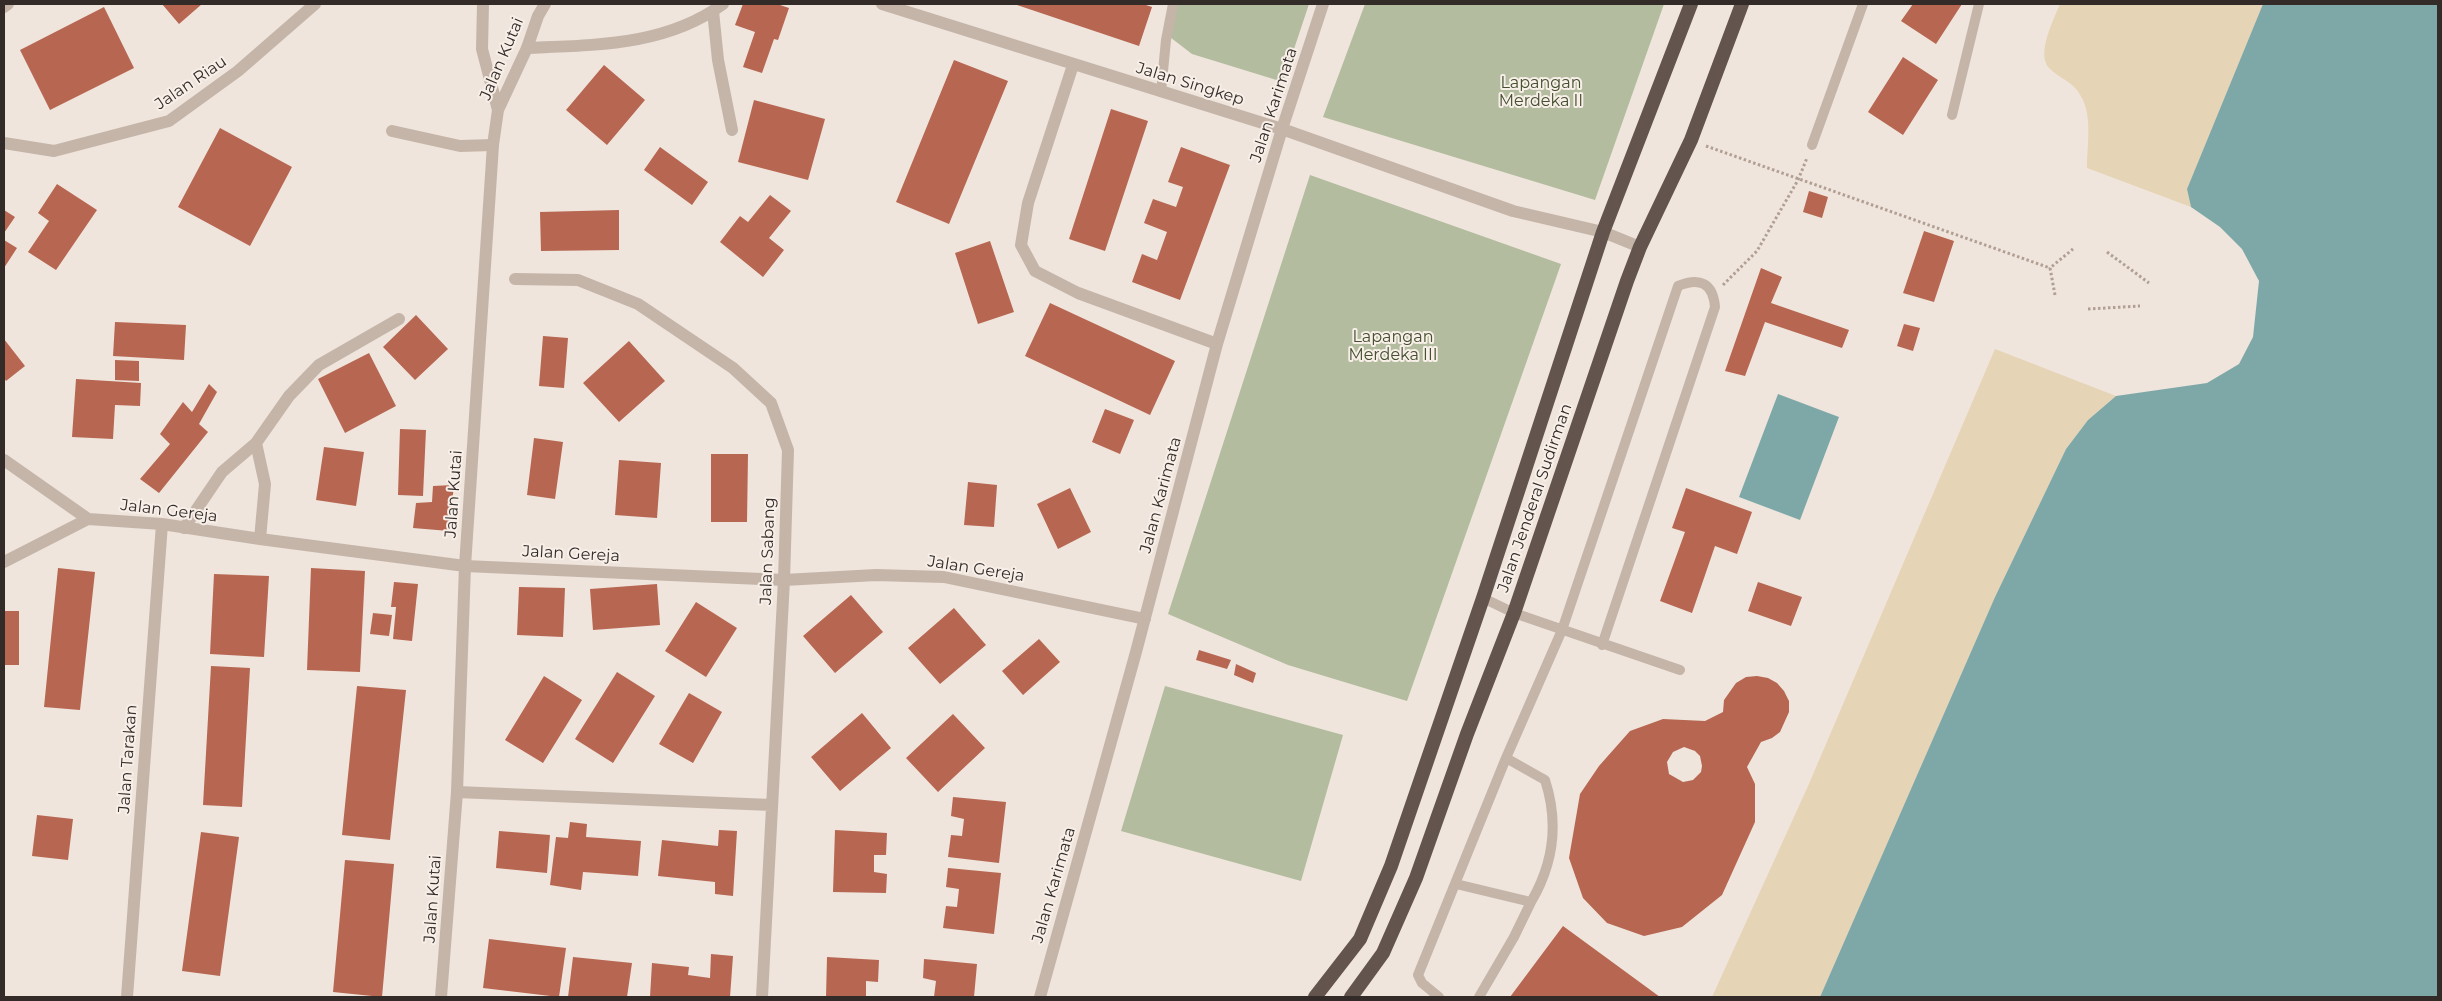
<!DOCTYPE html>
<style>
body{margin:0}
#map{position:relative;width:2442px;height:1001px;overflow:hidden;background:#efe5dc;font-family:Montserrat,sans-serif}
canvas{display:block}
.frame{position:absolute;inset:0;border:5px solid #332b28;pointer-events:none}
</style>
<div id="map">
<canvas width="2442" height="1001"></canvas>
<div class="frame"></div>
</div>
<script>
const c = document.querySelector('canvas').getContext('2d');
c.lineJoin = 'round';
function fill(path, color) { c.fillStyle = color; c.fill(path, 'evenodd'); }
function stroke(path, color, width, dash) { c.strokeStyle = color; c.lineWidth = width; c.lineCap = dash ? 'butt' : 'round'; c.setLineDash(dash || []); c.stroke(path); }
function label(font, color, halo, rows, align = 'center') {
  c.font = font + ' Montserrat,sans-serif'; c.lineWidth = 4; c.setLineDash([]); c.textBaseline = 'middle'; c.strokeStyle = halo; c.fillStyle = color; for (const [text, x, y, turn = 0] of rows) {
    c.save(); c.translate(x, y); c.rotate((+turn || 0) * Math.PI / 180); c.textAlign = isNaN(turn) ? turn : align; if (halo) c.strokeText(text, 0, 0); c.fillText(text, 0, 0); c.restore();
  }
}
fill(new Path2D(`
 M1175,4H1309L1283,82L1192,54L1166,34Z
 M1365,4H1664L1595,200L1323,117Z
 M1310,175L1561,264L1407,701L1288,665L1168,614Z
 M1165,686L1343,735L1301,881L1121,831Z`), '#b3bc9e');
fill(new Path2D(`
 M2060,4H2263L2187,189L2191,207L2087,168C2087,147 2092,119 2083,100C2074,81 2063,81 2050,69C2035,55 2054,19 2060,4Z
 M1995,349L2116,396L2088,420L2066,449L1995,597L1820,997H1712L1808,786Z`), '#e6d4b6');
fill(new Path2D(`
 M2263,4H2438V997H1820L1995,597L2066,449L2088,420L2116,396L2207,383L2239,364L2253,337L2259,281L2242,249L2220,227L2191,207L2187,189Z
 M1778,394L1839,417L1800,520L1739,497Z`), '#7ea8a8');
fill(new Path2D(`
 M162,4H202L179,24Z
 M743,4H777L789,8L778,40L774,39L762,73L743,67L755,32L735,25Z
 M1014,4H1143L1152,7L1139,46Z
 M1913,4H1962L1936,44L1901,21Z
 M104,7L134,68L50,110L20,50Z
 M1903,57L1938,80L1903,135L1868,112Z
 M954,60L1008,81L949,224L896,202Z
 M604,65L645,100L607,145L566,110Z
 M754,100L825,119L808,180L738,162Z
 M1111,109L1148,121L1105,251L1069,239Z
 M220,128L292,167L250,246L178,207Z
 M660,147L708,182L692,205L644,170Z
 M1181,147L1230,165L1180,300L1132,282L1142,254L1157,260L1167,232L1144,223L1153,199L1176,207L1183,187L1168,182Z
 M57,184L97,210L56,270L28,252L49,221L38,213Z
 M1809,191L1828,197L1822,218L1803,212Z
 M770,195L791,211L769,238L784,250L763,277L720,242L740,216L748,222Z
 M4,210L15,217L4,233Z
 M619,210V250L541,251L540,212Z
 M1924,231L1954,241L1934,302L1903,293Z
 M4,240L17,248L4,268Z
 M990,241L1014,312L978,324L955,253Z
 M1761,268L1782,277L1771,303L1849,330L1842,348L1765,322L1745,376L1725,371Z
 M1050,303L1175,361L1150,415L1025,356Z
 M416,315L448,349L415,380L383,347Z
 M115,322L186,325L184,360L113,356Z
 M1904,324L1920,328L1913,351L1897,346Z
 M543,336L568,338L564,388L539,386Z
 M4,339L25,366L6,381L4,378Z
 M629,341L665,381L619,422L583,383Z
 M369,353L396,406L345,433L318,379Z
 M115,360L139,361V381L115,380Z
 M76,379L141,383L140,406L115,405L113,439L72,437Z
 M209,384L217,392L199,424L208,432L159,493L140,479L170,444L160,434L183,402L192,412Z
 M1105,409L1134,420L1120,454L1092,442Z
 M400,429L426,430L423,496L398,495Z
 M534,438L563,442L555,499L527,495Z
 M324,447L364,452L356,506L316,500Z
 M711,454H748L747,522H711Z
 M619,460L661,463L657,518L615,515Z
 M968,482L997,485L994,527L964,525Z
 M454,485L449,531L413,528L416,503L432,502L433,486Z
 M1070,488L1091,532L1058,549L1037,504Z
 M1686,488L1752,512L1737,554L1715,546L1692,613L1660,601L1685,532L1672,528Z
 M58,568L95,572L80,710L44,707Z
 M311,568L365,571L360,672L307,670Z
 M214,574L269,576L264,657L210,654Z
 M394,582L418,584L412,641L393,639L396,607H391Z
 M1758,582L1802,597L1791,626L1748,611Z
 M657,584L660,625L593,630L590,589Z
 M519,587L565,588L563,637L517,635Z
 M851,595L883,632L835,673L803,636Z
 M696,602L737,628L706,677L665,651Z
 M954,608L986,645L940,684L908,648Z
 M4,611H19V665H4Z
 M373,613L392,615L389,636L370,634Z
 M1039,639L1060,662L1023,695L1002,671Z
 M1199,650L1231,660L1227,669L1196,660Z
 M1236,664L1256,673L1253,683L1234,675Z
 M211,666L250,668L242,807L203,805Z
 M617,672L655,696L613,763L575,739Z
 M544,676L582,700L543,763L505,740Z
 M1757,676L1768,678L1777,683L1784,691L1789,701V712L1780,732L1772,738L1761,742L1747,767L1755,784V822L1722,895L1682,927L1644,936L1607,923L1583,898L1569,858L1580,794L1599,766L1630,731L1663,719L1705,721L1723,712L1724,700L1736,683L1746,677ZM1684,747L1695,751L1700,756L1702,766L1701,772L1693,780L1683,782L1669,774L1667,762L1673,752Z
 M357,686L406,690L390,840L342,835Z
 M689,693L722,712L693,763L659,744Z
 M862,713L891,748L840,791L811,757Z
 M953,714L985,748L938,792L906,758Z
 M953,797L1006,802L999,863L948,857L951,835L962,836L964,819L951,816Z
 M37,815L73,819L68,860L32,856Z
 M570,822L587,824L586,837L641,841L638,876L583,872L581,890L550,885L556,837L568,838Z
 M719,830L737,831L733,896L715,894V882L658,876L662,840L718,846Z
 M835,830L887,833L886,855H874V872L887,874L886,893L833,892Z
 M499,831L550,835L547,873L496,868Z
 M201,832L239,837L220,976L182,971Z
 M345,860L394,864L382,997L333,992Z
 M948,868L1001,873L994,934L943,928L946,906L957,907L959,889L946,887Z
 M1563,926L1660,997H1510Z
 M489,939L566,948L559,997L483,988Z
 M711,954L733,956L730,997H650L652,963L689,967L688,975L710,978Z
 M573,957L632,963L627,997H568Z
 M827,957L879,960L878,982L866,981V997H826Z
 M924,959L977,964L974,997H934L936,981L923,978Z`), '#b76651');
stroke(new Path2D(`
 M1706,146L2050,268
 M2107,252L2149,283
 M1723,285L1757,251L1798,180L1807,158
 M2055,295L2050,268L2073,249
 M2088,309L2140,306`), '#b19f94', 3, [2.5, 2.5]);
stroke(new Path2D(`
 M1161,92L1166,40L1173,4
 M1952,115L1979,4
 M1812,145L1863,4
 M1483,598L1514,613L1680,670
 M1456,884L1531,902C1554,863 1559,823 1545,780L1506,758
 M1439,997L1422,983L1418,975L1506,758L1562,630L1678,286C1700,277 1713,283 1715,307L1602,645
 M1479,997L1514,937L1531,902`), '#c5b5a9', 10);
stroke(new Path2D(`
 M882,4L1282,129L1513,211L1603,232L1640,247
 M4,7L8,4
 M713,11L718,60L732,130
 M527,48C595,45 666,46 723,4
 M1073,65L1028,203L1021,245L1035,271L1078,293L1217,344
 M392,131L460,146L493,145
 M4,143L54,151L169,121L238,71L315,4
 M515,279L578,280L638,304L733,368L771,403L788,450L784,580L762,997
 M256,443L265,484L260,539
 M4,460L88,519
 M184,528L222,472L256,443L289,396L319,365L399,319
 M4,562L88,519L162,524L260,539L465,566L784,580L876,575L944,577L1145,619
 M457,792L771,805
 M127,997L162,524
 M1040,997L1136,652L1217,344L1282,129L1323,4`), '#c5b5a9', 12);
stroke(new Path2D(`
 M483,4L482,49L498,110
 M441,997L457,792L465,566L493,145L498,110L527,48L538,16L545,4`), '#c5b5a9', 12);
stroke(new Path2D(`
 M1315,997L1360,939L1391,866L1483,598L1603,232L1691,4
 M1351,997L1383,953L1416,878L1467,734L1514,613L1627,281L1640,247L1691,140L1742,4`), '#64544e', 14);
label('16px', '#332b28', '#f7efe8', [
 ["Jalan Kutai",502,59,-67],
 ["Jalan Riau",191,83,-34],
 ["Jalan Singkep",1190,84,17],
 ["Jalan Karimata",1274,105,-72],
 ["Jalan Kutai",454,494,-86],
 ["Jalan Karimata",1161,495,-75],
 ["Jalan Jenderal Sudirman",1535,498,-71],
 ["Jalan Gereja",169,511,7],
 ["Jalan Sabang",768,551,-88],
 ["Jalan Gereja",571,554,3],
 ["Jalan Gereja",976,569,9],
 ["Jalan Tarakan",128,759,-86],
 ["Jalan Karimata",1054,885,-74],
 ["Jalan Kutai",433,899,-86]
]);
label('16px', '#444f2f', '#f7efe8', [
 ["Lapangan",1541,83],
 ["Merdeka II",1541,101],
 ["Lapangan",1393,337],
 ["Merdeka III",1393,355]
]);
</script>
